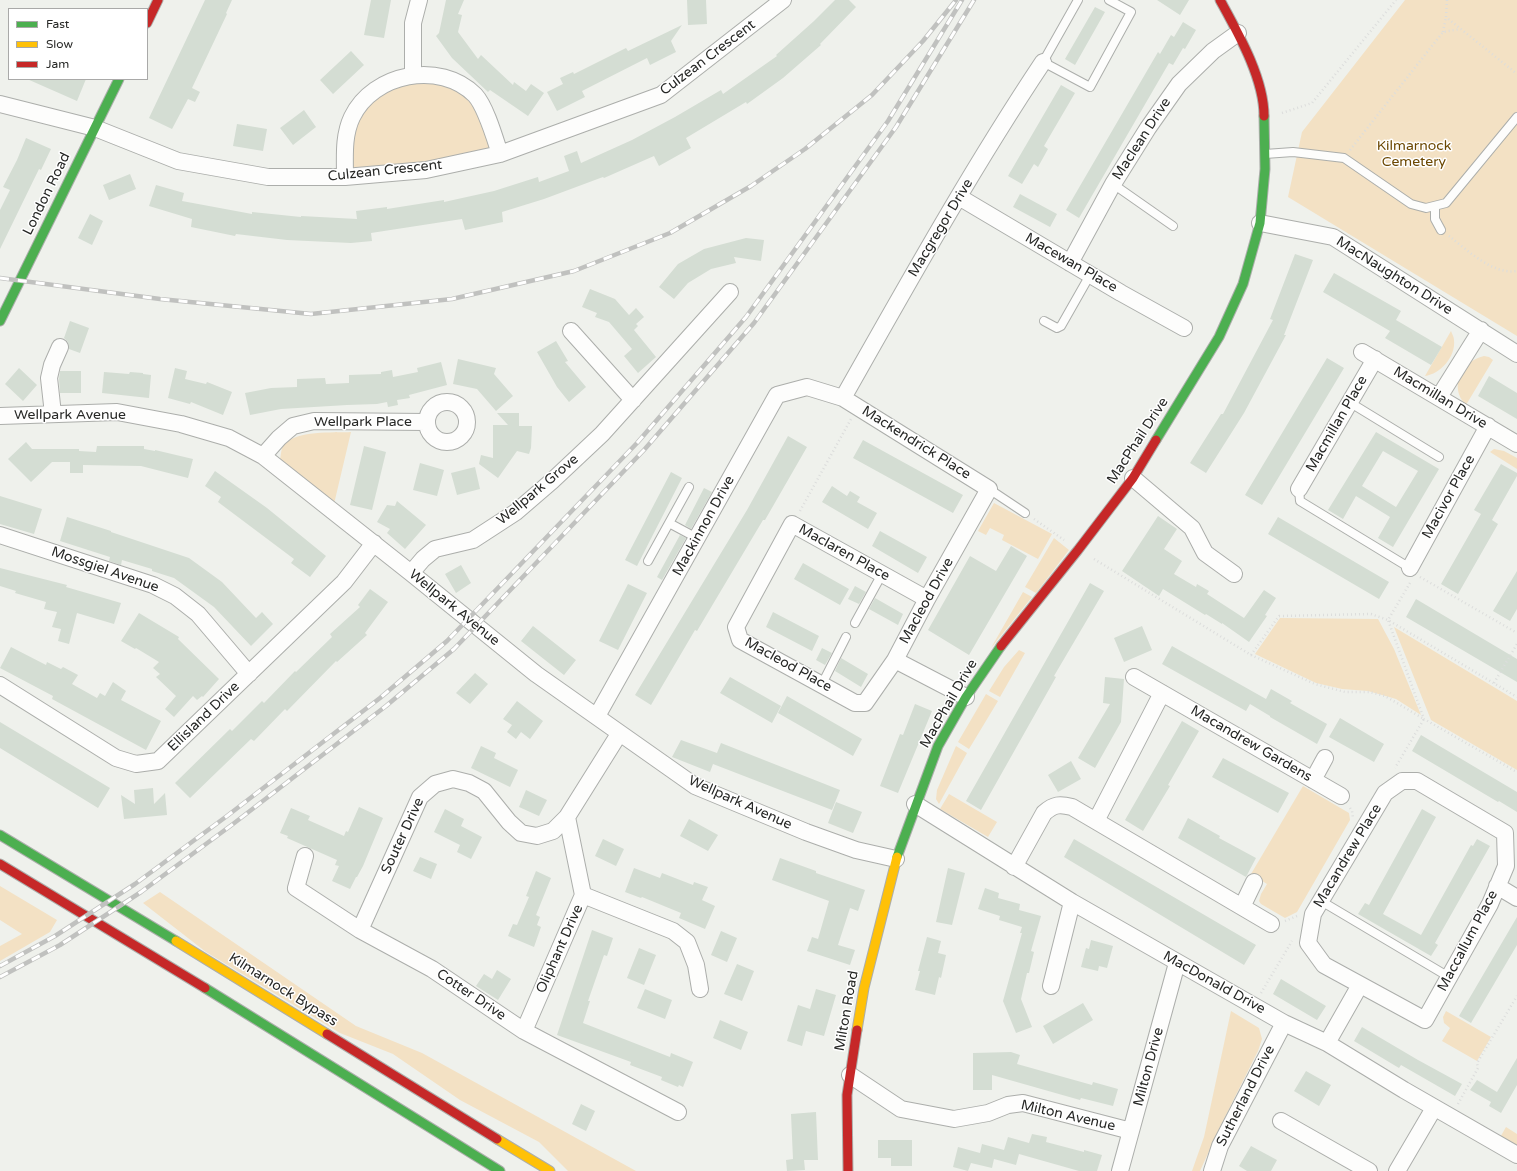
<!DOCTYPE html>
<style>
body{margin:0}
#map{position:relative;width:1517px;height:1171px;overflow:hidden;background:#eff1ec;font-family:"Varela Round",sans-serif}
canvas{display:block}
.legend{position:absolute;left:8px;top:8px;width:140px;height:72px;box-sizing:border-box;background:#fff;border:1px solid #a9a9a8;margin:0;padding:5px 7px;list-style:none;font-size:12px;color:#272826}
.legend li{display:flex;align-items:center;gap:8px;height:20px}
.legend b{width:20px;border:1px solid #a9a9a8}
</style>
<div id="map">
<canvas width="1517" height="1171"></canvas>
<ul class="legend">
<li><b style="height:5px;background:#4caf50"></b>Fast</li>
<li><b style="height:5px;background:#ffc107"></b>Slow</li>
<li><b style="height:5px;background:#c62828"></b>Jam</li>
</ul>
</div>
<script>
const c = document.querySelector('canvas').getContext('2d');
c.lineJoin = 'round';
function fill(path, color) { c.fillStyle = color; c.fill(path, 'evenodd'); }
function stroke(path, color, width, dash) { c.strokeStyle = color; c.lineWidth = width; c.lineCap = dash ? 'butt' : 'round'; c.setLineDash(dash || []); c.stroke(path); }
function label(font, color, halo, rows, align = 'center') {
  c.font = font + ' "Varela Round",sans-serif'; c.lineWidth = 3; c.setLineDash([]); c.textBaseline = 'middle'; c.strokeStyle = halo; c.fillStyle = color; for (const [text, x, y, turn = 0] of rows) {
    c.save(); c.translate(x, y); c.rotate((+turn || 0) * Math.PI / 180); c.textAlign = isNaN(turn) ? turn : align; if (halo) c.strokeText(text, 0, 0); c.fillText(text, 0, 0); c.restore();
  }
}
fill(new Path2D(`
 M1405,0H1517V336L1288,197L1302,132Z
 M413,75L475,96L500,154L345,177V136L365,99Z
 M1451,331C1452,334 1454,337 1454,340C1456,357 1440,374 1425,376Z
 M1484,356L1489,357L1493,360L1466,405C1448,387 1462,361 1484,356Z
 M351,432L334,504L280,460C281,455 281,448 284,445C296,430 333,433 351,432Z
 M1494,449L1504,451L1517,458V469L1490,452Z
 M994,503L1052,534L1038,559L1002,540L1004,535L990,528L986,535L978,531Z
 M1054,538L1069,550L1036,593L1025,587Z
 M1023,592L1032,597L991,648Z
 M1280,618L1378,619L1394,649L1421,715L1396,699L1368,691L1342,689L1316,683L1255,654Z
 M1394,627L1517,701V770L1431,720Z
 M1019,650L1025,653L1000,697L989,691L1004,667Z
 M986,694L998,701L969,749L958,742Z
 M956,746L967,753L939,804L936,799L937,790Z
 M1303,786L1349,813L1350,820L1297,912L1285,918L1261,904L1259,901L1261,894L1267,884L1251,874Z
 M949,794L997,822L988,837L940,809Z
 M0,886L57,920L50,932L0,961V946L22,934L0,920Z
 M160,892L356,1026L422,1053L636,1171H568L539,1142L460,1100L393,1054L340,1033L206,952L143,903Z
 M1231,1011L1259,1028L1262,1039L1258,1051L1220,1127L1200,1171H1192L1204,1137Z
 M1446,1011L1491,1037L1477,1061L1442,1041L1450,1028L1444,1023L1443,1017Z
 M1506,1127L1517,1134V1148L1498,1141Z`), '#f3e1c4');
fill(new Path2D(`
 M205,0H232L226,13L227,14L192,88L200,92L195,102L188,99L172,129L149,118Z
 M371,0H391L384,38L364,35Z
 M446,0H464L458,14L462,15L458,32L478,59L481,55L513,85L514,82L526,91L531,84L544,93L528,116L490,90L488,92L452,58L436,36L439,33Z
 M687,0H706L707,24L688,25Z
 M835,0H849L856,7L820,44L821,45L783,78L747,104L746,102L686,138L691,148L659,166L654,156L604,178L603,177L544,199L502,212L503,222L465,230L462,219L371,233L372,241L351,243L287,240L236,234L235,236L191,227L192,219L149,206L156,185L184,193L182,201L252,214V212L301,217V216L357,219L356,211L387,207V209L444,200V202L494,191L538,177L539,182L569,171L564,156L577,151L581,163L632,140L675,117L721,90L723,94L777,56L776,55L814,21Z
 M1157,0H1189L1180,15Z
 M1095,7L1105,12L1075,65L1065,59Z
 M1183,22L1196,30L1185,49L1183,48L1173,65L1169,63L1079,218L1066,210L1158,52L1160,54L1171,35L1174,37Z
 M682,25L671,41L676,52L650,65L647,58L582,91L585,97L557,111L547,92L563,84L560,78L573,72L574,74L626,48L628,51Z
 M351,51L364,65L333,94L320,80Z
 M27,79H86L77,101Z
 M1061,85L1075,93L1044,146L1048,149L1038,167L1034,164L1022,184L1008,176Z
 M304,110L316,127L293,145L280,128Z
 M237,124L267,129L263,151L233,146Z
 M26,138L51,149L41,170L39,169L0,249V210L10,190L3,187L17,160Z
 M130,174L136,189L109,200L103,185Z
 M1020,194L1057,214L1050,227L1013,207Z
 M90,214L103,221L92,245L78,238Z
 M746,238L764,240L761,261L734,257L736,263L711,269L688,283L674,299L659,287L678,264L704,249Z
 M1295,254L1313,260L1284,335H1286L1244,413L1206,473L1190,463L1221,414H1223L1273,320L1270,319Z
 M1334,273L1401,311L1396,320L1442,347L1431,365L1385,338L1390,331L1323,292Z
 M590,289L615,299L629,315L636,308L644,317L636,324L638,326L634,330L656,357L638,373L624,356L632,349L609,322L595,317L597,313L582,307Z
 M70,321L89,328L80,353L69,349L68,342L64,338Z
 M556,341L568,361L565,362L586,387L569,402L557,387L537,352Z
 M1327,358L1344,368L1262,505L1245,495Z
 M458,359L496,368L494,374L513,396L496,411L477,389L453,384Z
 M441,362L447,385L409,395L410,398L397,400L398,405L388,407L387,402L377,404L347,405L281,409L250,415L245,393L271,388L297,387V379L325,378L326,384L349,383V375L381,374V372L392,370L393,377L418,372L417,368Z
 M19,368L37,385L23,401L5,384Z
 M175,368L187,371L185,379L206,384L207,382L232,392L223,415L191,402L190,404L168,398Z
 M60,371H81V393H60L59,379Z
 M104,372L129,374L130,372L143,373V374L151,375L149,398L102,393Z
 M1489,376L1517,393V419L1478,396Z
 M497,413H519V426H532L531,448L529,454L517,451L498,478L479,464L481,455L493,458V425H508Z
 M1376,432L1439,469L1393,547L1378,538L1390,517L1356,496L1343,519L1328,510ZM1383,451L1418,471L1396,507L1362,486Z
 M788,436L807,447L765,520H763L697,631L695,630L651,705L635,695L747,510Z
 M863,440L963,495L953,513L853,458Z
 M26,442L32,449H79V451L96,452L97,446H144V449L155,451V450L193,459L188,478L141,466L83,465V473H70V462H52L31,482L8,459Z
 M364,446L386,452L372,510L350,505Z
 M420,463L444,470L437,496L413,490Z
 M1501,464L1517,473V476L1492,520L1498,524L1458,594L1441,584L1481,514L1474,510Z
 M475,467L480,489L457,495L451,473Z
 M215,471L267,508L326,556L310,577L291,563L294,559L218,502L221,497L205,486Z
 M671,472L682,478L637,566L625,560Z
 M832,486L847,496L850,491L860,497L857,502L877,513L868,529L822,502Z
 M704,488L712,492L691,529L685,525Z
 M0,496L42,509L34,534L0,524Z
 M397,501L426,525L405,549L387,533L390,529L377,522L387,505L395,506Z
 M1158,516L1177,529L1164,549L1182,561L1174,574L1196,587L1197,584L1209,591L1207,594L1244,618L1264,590L1276,598L1265,615L1267,616L1249,642L1222,623V624L1206,614L1205,615L1163,589L1159,596L1122,571Z
 M67,517L111,531V532L189,558L222,582L256,618L262,612L273,624L251,646L214,607L174,578L152,571V569L122,560L121,565L109,561L110,557L60,541Z
 M1278,517L1389,582L1379,599L1268,534Z
 M880,531L927,557L918,573L872,546Z
 M680,535L686,538L662,580L657,577Z
 M1011,546L1027,556L969,655L928,630L970,556L996,571Z
 M803,563L849,589L840,605L794,579Z
 M461,565L471,583L456,593L445,574Z
 M0,568L67,585L66,587L121,603L114,624L77,613L69,644L58,641L61,629L52,627L57,612L44,609L46,602L15,593L16,591L0,586Z
 M1517,571V609L1510,621L1493,611Z
 M1090,583L1104,591L1054,676L1056,677L981,810L966,801Z
 M628,584L647,593L618,650L599,641Z
 M855,586L866,592L859,604L848,599Z
 M370,589L388,602L365,633L367,635L337,662L336,661L287,711L285,709L254,741L251,739L190,798L175,783L230,729L232,731L262,701L264,703L295,671L296,672L332,637L330,634L360,607L358,605Z
 M875,598L903,614L898,625L869,609Z
 M1416,599L1517,659V682L1406,617Z
 M773,612L819,636L812,651L766,627Z
 M139,613L179,637L178,639L219,679L203,697L202,696L197,700L193,696L174,717L165,709L176,696L156,677L160,674L153,668L159,662L136,648L135,649L121,641Z
 M533,626L576,660L564,675L521,641Z
 M1142,626L1152,650L1124,662L1114,638Z
 M1172,646L1266,699L1271,689L1292,701L1290,703L1327,724L1317,744L1270,717V716L1250,704L1246,711L1162,664Z
 M11,647L46,665L47,662L61,669L63,667L78,675L72,684L97,698L100,693L105,696L113,682L126,691L121,700L161,721L146,750L52,699L53,696L0,668Z
 M822,648L832,653L825,665L816,660Z
 M841,658L868,674L861,687L835,671Z
 M475,673L488,684L470,704L456,693Z
 M730,677L781,706L772,723L720,693Z
 M1105,677L1124,679L1121,722L1095,768L1078,758L1110,704L1103,703Z
 M787,696L862,739L853,756L778,713Z
 M517,701L543,721L530,739L521,732L516,739L507,732L512,725L503,719Z
 M915,704L932,711L898,793L880,786L900,734L903,735Z
 M1340,718L1384,744L1374,762L1329,737Z
 M1182,721L1199,731L1168,785L1170,786L1143,831L1125,820Z
 M0,722L110,788L98,808L0,748Z
 M1421,735L1517,792V812L1499,801L1498,802L1412,751Z
 M681,740L717,753L721,743L840,790L832,810L713,764L710,772L672,757Z
 M481,746L496,753L494,758L518,770L510,787L471,768Z
 M1223,758L1289,793L1278,813L1212,777Z
 M1071,761L1081,779L1058,792L1048,775Z
 M153,788L154,804L165,793L167,815L124,819L121,795L135,804L134,790Z
 M526,790L547,800L539,816L519,807Z
 M836,802L862,812L853,833L828,823Z
 M359,807L383,818L363,866L357,877H356L350,889L332,881L339,866L335,865L337,860L287,838L288,836L280,833L291,808L310,816L308,820L344,836L346,831L348,832Z
 M445,809L464,819L461,826L482,837L471,859L457,852L460,845L434,832Z
 M1422,809L1436,817L1383,914L1421,935L1471,845L1473,846L1477,839L1490,846L1435,943L1438,945L1431,956L1358,914L1365,903L1369,905Z
 M1188,818L1220,836L1219,838L1256,858L1246,877L1178,838Z
 M689,819L718,835L708,851L680,836Z
 M603,839L624,849L616,866L595,856Z
 M1074,839L1256,945L1244,965L1064,857Z
 M420,857L437,864L431,879L413,871Z
 M780,858L816,871V873L865,890L858,911L850,908L838,945L855,950L850,965L807,951L812,937L818,939L829,901L772,880Z
 M634,868L660,878L662,873L693,885L694,882L708,887L702,900L715,906L705,929L679,918L681,913L642,897L641,898L625,892Z
 M948,868L965,873L952,925L936,922Z
 M536,871L551,878L536,915L540,917L537,925L541,927L534,947L508,936L513,924L517,925L529,897L526,896Z
 M985,888L999,893L998,898L1020,904L1019,910L1041,916L1031,951L1034,952L1029,973H1027L1021,999L1032,1027L1016,1033L1003,1001L1022,933H1020L1022,927L999,920L1000,916L978,909Z
 M1517,917V945L1471,1023L1459,1016Z
 M592,930L613,938L607,956L604,955L588,1001H590L583,1023L670,1057L671,1053L693,1062L683,1087L679,1085L678,1087L661,1080L662,1077L630,1065L631,1062L557,1035Z
 M721,931L737,938L727,962L711,955Z
 M927,937L941,941L938,953L946,955L941,978L939,977L935,995L915,990L920,971H918Z
 M1091,940L1113,946L1107,968L1099,966L1098,971L1081,967L1086,948L1089,949Z
 M639,948L656,955L644,985L627,978Z
 M737,964L754,971L742,1001L724,994Z
 M497,970L511,979L498,1000L476,986L484,974L492,979Z
 M1281,979L1326,1006L1317,1020L1273,994Z
 M645,989L672,1000L665,1019L637,1008Z
 M816,989L836,995L824,1036L806,1031L802,1046L787,1041L798,1005L810,1009Z
 M1083,1003L1093,1020L1053,1044L1043,1026Z
 M720,1020L748,1032L741,1050L713,1038Z
 M1362,1027L1418,1060L1462,1084L1455,1096L1401,1065L1399,1068L1354,1041Z
 M1011,1052L1020,1055L1017,1064L1092,1085L1093,1082L1118,1089L1113,1106L1081,1098L1080,1100L992,1075V1090H973V1053Z
 M1517,1058V1085L1501,1113L1489,1106L1491,1102L1470,1090L1477,1080L1497,1092Z
 M1306,1071L1331,1085L1319,1106L1294,1091Z
 M581,1104L595,1111L586,1131L572,1124Z
 M816,1112L818,1160H804L805,1170L787,1171L786,1160L793,1159L791,1114Z
 M1032,1134L1047,1137L1046,1142L1084,1152V1150L1102,1155L1097,1171H1079L1019,1154L1016,1165L994,1159L992,1168L971,1163L968,1171L953,1167L958,1147L980,1153L982,1144L1004,1150L1008,1137L1029,1143Z
 M878,1140H912V1166H891V1158H878Z
 M1251,1146L1277,1160L1271,1171H1247L1239,1166Z`), '#d4ddd3');
const lane = new Path2D(`
 M1078,0L1043,62L1090,87L1131,12L1109,0
 M1265,154L1293,152L1344,158L1411,204L1426,208L1446,203L1517,117
 M1113,184L1173,226
 M1435,206V219L1441,230
 M1044,321L1057,328L1061,326L1090,275
 M1349,402L1439,457
 M989,489L1025,513
 M1299,489L1300,501L1410,568
 M669,523L697,538
 M648,561L689,487
 M855,623L882,574
 M822,684L846,637
 M1321,901L1449,977`);
const street = new Path2D(`
 M413,75V23L419,0
 M0,104L95,128L178,161L268,177H345L426,170L500,154L661,95L783,0
 M345,177C345,157 343,136 352,117C373,73 440,60 475,95C486,107 495,139 500,154
 M959,197L1121,293L1184,328
 M1260,223L1333,237L1517,354
 M1070,263L1113,184L1148,128L1179,84L1213,51L1238,33
 M571,331L633,400
 M1362,352L1517,444
 M1439,397L1481,330
 M843,398C907,285 971,170 1043,62
 M427 422a20 20 0 1 1 40 0a20 20 0 1 1-40 0Z
 M53,414L49,378L52,365L60,347
 M0,416L117,412L181,424L229,438L263,456L411,573L536,674L695,786L806,832L856,850L896,859
 M263,456L279,438L293,426L314,421L427,422
 M1133,478L1192,528L1205,553L1234,574
 M1299,489L1375,359
 M0,535L153,585L175,596L198,614L249,674
 M1410,568L1488,426
 M411,573L423,559L435,549L473,540L516,512L552,481L602,434L730,292
 M895,660L966,697
 M1134,677L1341,796
 M0,685L116,758L136,764L158,761L344,582L374,543
 M597,716L777,395L807,387L843,398L989,489L927,599L895,660L865,703H855L740,640L736,627L792,524L927,599
 M1313,780L1325,758
 M1402,781H1417L1505,833L1506,866L1490,904L1425,1020L1324,965L1308,943L1313,914L1385,793Z
 M915,804L1072,902L1284,1023L1327,1043L1404,1090L1517,1155
 M1096,821L1162,693
 M305,856L296,888L360,930L432,969L524,1031L678,1112
 M1014,867L1044,813C1054,804 1060,804 1072,807L1271,924
 M1497,886L1517,898
 M583,895L673,931L687,942L696,965L700,989
 M1242,907L1254,882
 M360,930L420,797L435,784L453,779L469,783L484,791L509,822L521,833L537,836L553,831L567,817L619,734
 M1051,986L1072,902
 M524,1031L583,895L567,817
 M1327,1043L1360,985
 M850,1075L901,1109L954,1119L988,1113L1008,1105L1023,1103L1131,1131
 M1281,1121L1369,1171
 M1120,1171L1177,963
 M1212,1171L1220,1146L1284,1023
 M1397,1171L1434,1108`);
const fast = new Path2D(`
 M0,321L119,79
 M1156,440L1219,337L1243,284L1260,223L1265,169L1264,116
 M0,835L176,941
 M897,857L938,746L966,697L1001,646
 M205,988L500,1171`);
const slow = new Path2D(`
 M176,941L327,1034
 M857,1030L864,988L897,857
 M497,1139L550,1171`);
const jam = new Path2D(`
 M1220,0C1238,33 1264,78 1264,116
 M147,23L158,0
 M1001,646L1078,550L1133,478L1156,440
 M0,864L205,988
 M327,1034L497,1139
 M848,1171L847,1095L857,1030`);
stroke(lane, '#acaeab', 10);
stroke(street, '#acaeab', 18);
stroke(fast, '#acaeab', 11);
stroke(slow, '#acaeab', 11);
stroke(jam, '#acaeab', 11);
stroke(new Path2D(`
 M1447,0L1446,17L1517,74
 M1443,32L1446,17
 M1282,113L1312,103L1396,0
 M1350,150L1443,32L1460,29
 M1449,236C1467,250 1493,275 1517,271
 M800,511L851,419
 M1034,519L1064,540
 M1094,559L1251,655L1315,684L1345,692H1370L1385,696L1424,719L1395,768
 M1420,577L1517,633
 M1410,583L1388,620L1424,719L1517,772
 M1251,655L1279,616L1371,614L1388,620L1517,697
 M1494,683L1517,644
 M1350,808L1352,811L1353,818
 M1285,921L1297,916
 M1261,993L1292,941
 M1458,1104L1478,1068L1477,1063L1517,996`), '#dcdddc', 2.5, [1, 3]);
stroke(lane, '#fdfdfc', 8);
stroke(street, '#fdfdfc', 16);
stroke(fast, '#4caf50', 9);
stroke(slow, '#ffc107', 9);
stroke(jam, '#c62828', 9);
const rail = new Path2D(`
 M0,278L160,299L311,314L452,299L574,271L670,233L751,186L805,149L872,95L923,41L956,0
 M0,966L55,936L135,884L227,816L380,698L447,641L637,443L746,317L888,121L962,0
 M0,977L60,945L141,892L233,824L386,706L454,649L644,450L754,323L896,127L974,0`);
stroke(rail, '#c0c1bf', 4.5);
stroke(rail, '#fff', 3, [9]);
label('14px', '#272826', '#fff', [
 ["Culzean Crescent",708,58,-37],
 ["Maclean Drive",1142,139,-57],
 ["Culzean Crescent",385,171,-6],
 ["London Road",47,194,-64],
 ["Macgregor Drive",941,228,-59],
 ["Macewan Place",1071,263,30],
 ["MacNaughton Drive",1394,276,32],
 ["Macmillan Drive",1440,398,31],
 ["Wellpark Avenue",70,415],
 ["Wellpark Place",363,422],
 ["Macmillan Place",1337,424,-60],
 ["MacPhail Drive",1138,441,-57],
 ["Mackendrick Place",916,443,32],
 ["Wellpark Grove",538,490,-40],
 ["Macivor Place",1449,497,-61],
 ["Mackinnon Drive",704,526,-61],
 ["Maclaren Place",844,553,29],
 ["Mossgiel Avenue",105,570,19],
 ["Macleod Drive",927,601,-61],
 ["Wellpark Avenue",454,608,39],
 ["Macleod Place",788,665,29],
 ["MacPhail Drive",949,704,-60],
 ["Ellisland Drive",204,717,-44],
 ["Macandrew Gardens",1251,744,30],
 ["Wellpark Avenue",740,803,24],
 ["Souter Drive",403,836,-65],
 ["Macandrew Place",1348,856,-59],
 ["Maccallum Place",1468,941,-62],
 ["Oliphant Drive",560,949,-66],
 ["MacDonald Drive",1214,983,29],
 ["Kilmarnock Bypass",283,990,32],
 ["Cotter Drive",471,995,34],
 ["Milton Road",847,1011,-80],
 ["Milton Drive",1149,1067,-75],
 ["Sutherland Drive",1246,1096,-63],
 ["Milton Avenue",1068,1116,13]
]);
label('14px', '#6b4701', '#fff', [
 ["Kilmarnock",1414,146],
 ["Cemetery",1414,162]
]);
</script>
